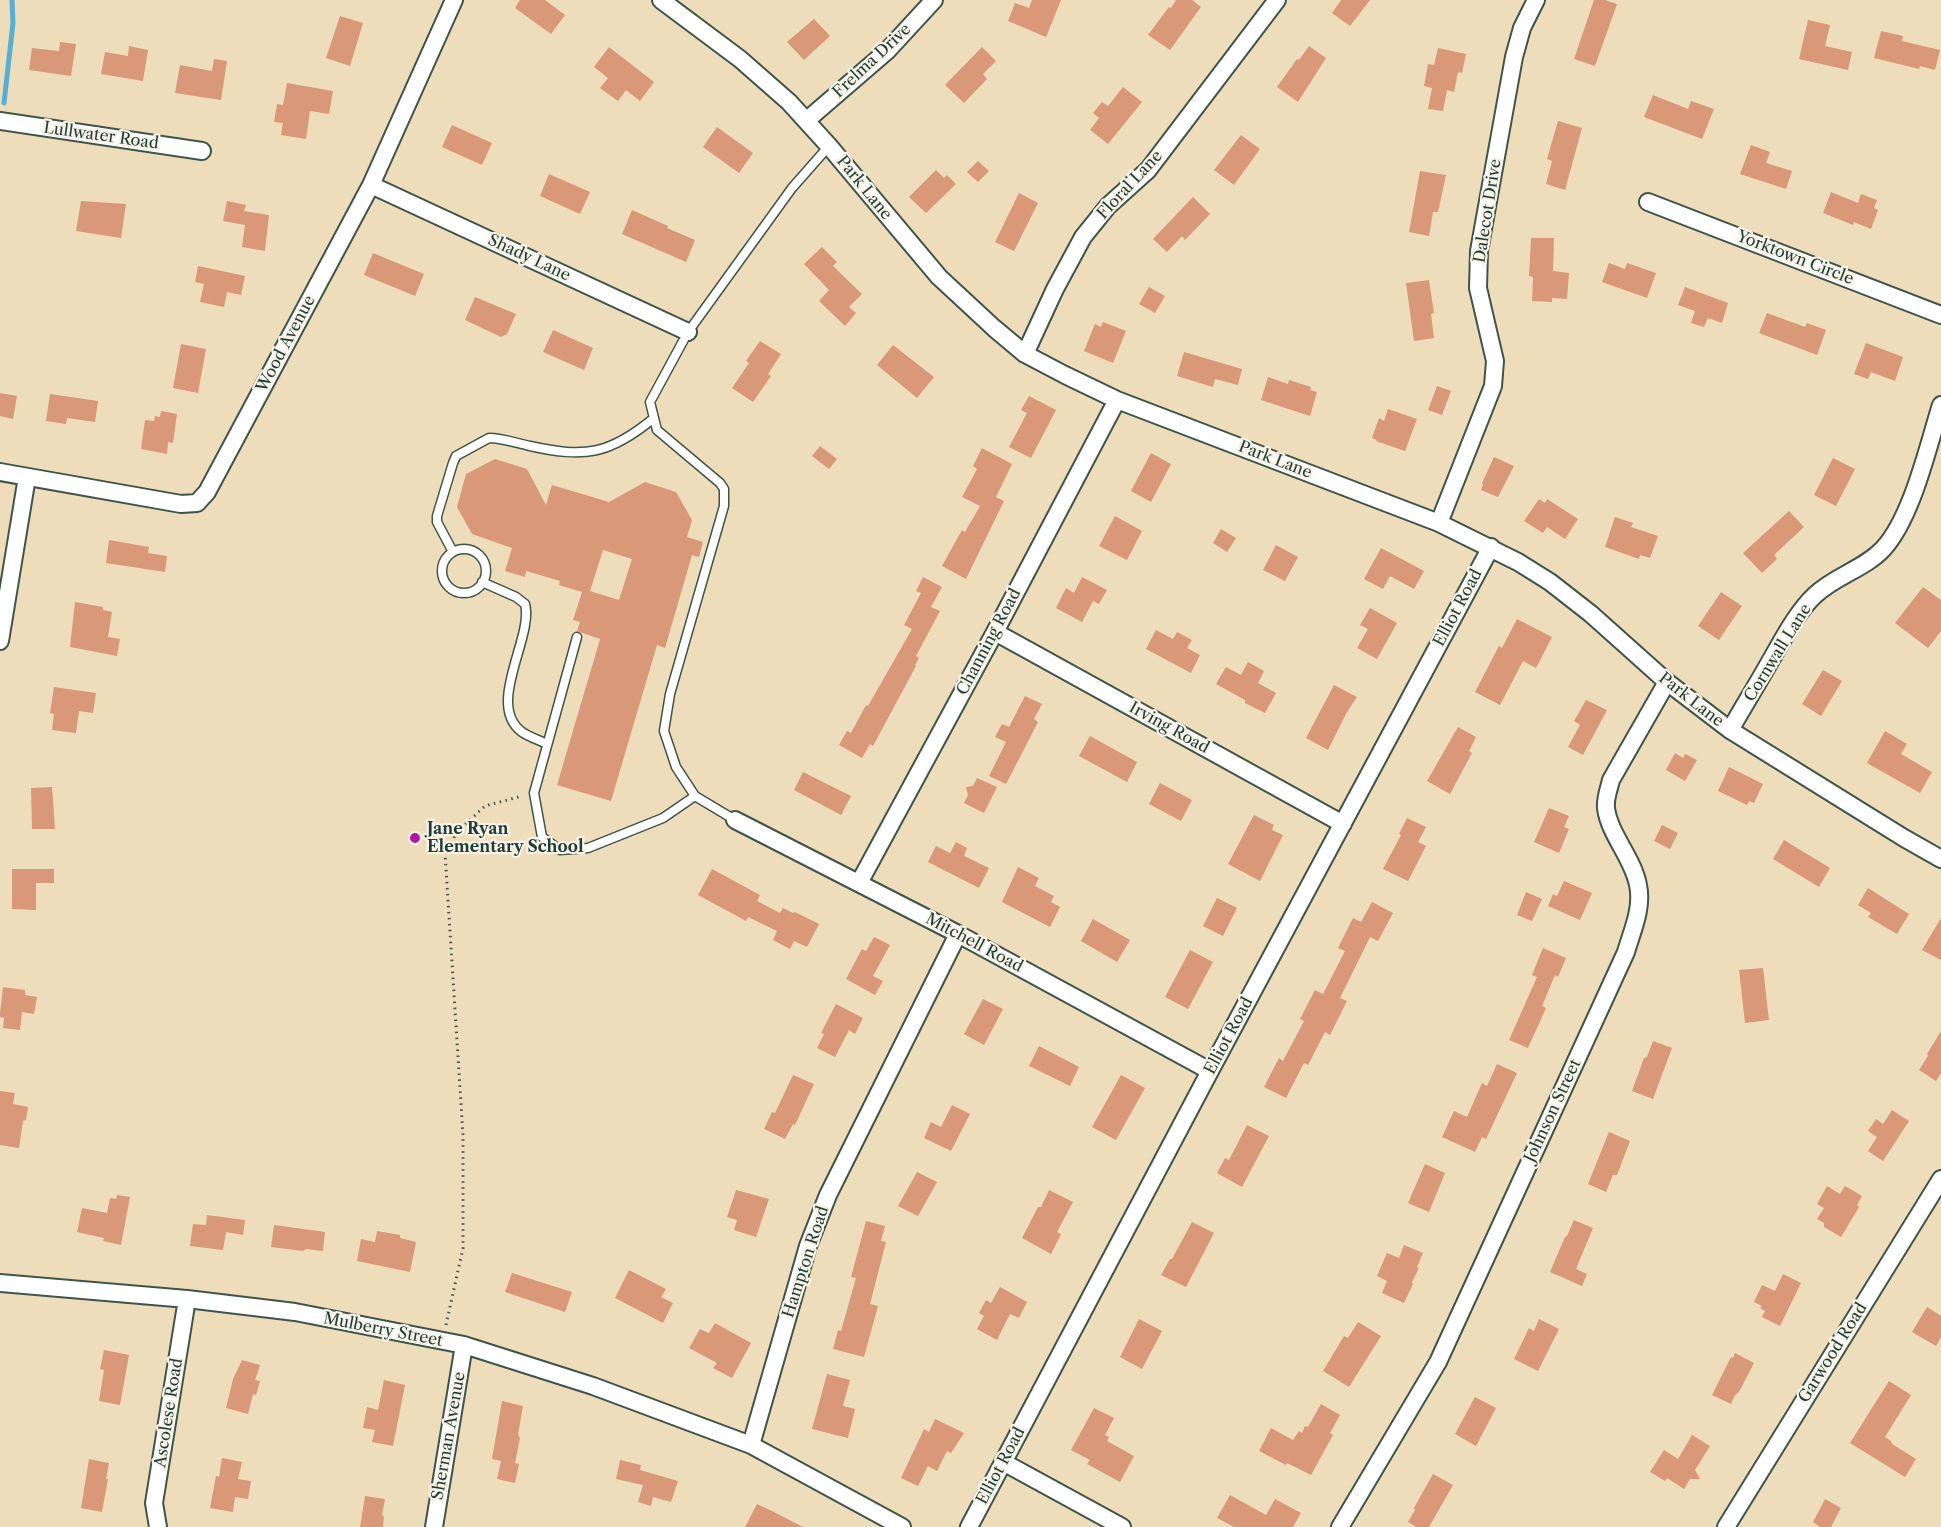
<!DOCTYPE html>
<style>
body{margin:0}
canvas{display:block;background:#edb}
</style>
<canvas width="1941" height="1527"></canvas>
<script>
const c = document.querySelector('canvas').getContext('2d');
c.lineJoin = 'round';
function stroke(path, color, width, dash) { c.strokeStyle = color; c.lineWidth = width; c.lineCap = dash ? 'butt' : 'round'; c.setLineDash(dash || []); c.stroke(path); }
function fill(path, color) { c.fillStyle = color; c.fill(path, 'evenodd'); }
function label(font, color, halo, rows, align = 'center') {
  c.font = font + ' "Libre Caslon Text",serif'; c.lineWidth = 4.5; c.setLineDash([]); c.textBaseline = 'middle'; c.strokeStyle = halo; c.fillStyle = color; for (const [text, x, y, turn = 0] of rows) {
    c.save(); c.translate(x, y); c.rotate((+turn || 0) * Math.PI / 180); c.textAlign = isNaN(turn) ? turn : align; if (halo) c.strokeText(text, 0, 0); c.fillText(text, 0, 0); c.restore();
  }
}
stroke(new Path2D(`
 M4,103L13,23L12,0`), '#57afd4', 5);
fill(new Path2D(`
 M520,0H545L565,15L551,34L515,8Z
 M1032,0H1061L1046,37L1008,21L1015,3L1029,8Z
 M1176,0H1192L1201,7L1170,50L1148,35L1169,7L1171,8Z
 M1341,0H1370L1350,26L1332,13Z
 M1594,0H1605L1617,4L1595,66L1574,59Z
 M340,16L363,23L350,66L326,58Z
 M814,19L830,36L804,60L787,42Z
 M1808,20L1830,25L1825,46L1852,52L1848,70L1799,59Z
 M1881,31L1903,36L1902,41L1940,50L1935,70L1920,66L1919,69L1874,58Z
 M60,42L76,44L71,76L29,70L32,48L59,51Z
 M129,46L148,50L143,81L101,74L105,52L128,56Z
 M1309,46L1326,58L1298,102L1277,87L1297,59L1299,60Z
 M609,47L654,82L640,101L626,90L618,101L600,88L608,78L594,67Z
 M982,47L996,61L983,74L987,79L964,103L945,85Z
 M1438,48L1466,54L1462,73L1458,72L1454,92L1447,90L1443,111L1428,109L1432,88L1424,86L1428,64L1434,65Z
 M214,59L227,61L221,100L175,93L180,65L212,71Z
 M287,83L333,91L329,114L310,111L306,139L281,135L283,123L274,122L277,104L283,105Z
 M1123,87L1142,102L1108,144L1090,130L1099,118L1093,113L1102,102L1108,106Z
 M1653,95L1688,109L1691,101L1714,109L1702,139L1644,117Z
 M1558,121L1582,128L1565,190L1546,184L1552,161L1547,159Z
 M452,125L492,143L482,165L442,147Z
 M717,127L753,153L739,173L703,147Z
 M1241,135L1260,149L1234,185L1214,170Z
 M1751,145L1770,152L1766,163L1792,171L1786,189L1740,174Z
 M978,161L989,171L978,182L967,172Z
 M936,170L944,178L947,175L956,184L926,213L909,197Z
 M1420,171L1446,175L1438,212H1433L1429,236L1409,232Z
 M549,174L590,192L580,214L540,196Z
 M1831,192L1858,203L1861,194L1877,200L1874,208L1878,210L1871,229L1854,222L1853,225L1823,213Z
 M1019,193L1038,203L1014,251L995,242Z
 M1193,197L1210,214L1185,240L1182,236L1167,252L1153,239Z
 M81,201L126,204L121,238L76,231Z
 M227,201L246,205L244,211L269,215L265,251L242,247L245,225L223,221Z
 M632,210L668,226L667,228L695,240L686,262L622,234Z
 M1531,238H1554L1553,271L1569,273L1567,299L1552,298V302L1532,301L1533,277L1529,276Z
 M822,247L837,262L833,266L862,294L849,307L856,313L845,326L819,301L829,290L804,264Z
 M373,253L424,274L415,296L364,275Z
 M1609,263L1625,269L1627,263L1656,273L1647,298L1602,282Z
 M198,266L245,276L241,295L227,292L224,307L200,302L204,284L195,282Z
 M1429,280L1434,313L1431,314L1434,338L1414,341L1406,283Z
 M1149,287L1165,296L1155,313L1139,304Z
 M1685,287L1728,303L1722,323L1708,318L1704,327L1691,323L1695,311L1678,305Z
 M475,297L516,314L507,334L501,337L465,320Z
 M1767,313L1805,327L1807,323L1826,330L1817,355L1759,333Z
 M1103,322L1126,331L1113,363L1084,351L1095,324L1101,327Z
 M553,330L593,348L584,370L543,352Z
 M760,341L781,354L768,374L771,376L753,402L732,388L749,363L746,361Z
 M1866,343L1903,357L1895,381L1871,372L1868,379L1854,374Z
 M181,344L206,349L198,393L173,388Z
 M893,345L934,377L917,398L877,365Z
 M1184,352L1242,369L1238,385L1215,379L1213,387L1177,376Z
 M1268,377L1288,384L1289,380L1311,387L1310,390L1317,392L1310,416L1261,400Z
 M1437,386L1451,391L1442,415L1428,410Z
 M0,393L17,396L13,419L0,416Z
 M50,394L98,401L95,422L67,418L66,424L46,421Z
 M1029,396L1056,410L1031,458L1009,447L1027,413L1021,410Z
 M1388,409L1417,419L1405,451L1376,441L1377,440L1372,438L1379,418L1384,421Z
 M161,411L177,414L173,443L168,442L167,454L141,449L145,420L154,421L155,416L160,417Z
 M820,446L837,459L829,469L812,456Z
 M982,448L1012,464L996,497L1004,501L966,579L942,566L962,530L965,532L980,506L962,497L977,469L973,466Z
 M1151,453L1171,464L1151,502L1131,491Z
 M1494,457L1514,466L1498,497L1481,490L1483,485L1482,483Z
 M1833,458L1855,469L1836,506L1814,495Z
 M495,459L527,469L546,505L552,485L609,502L645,482L676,492L692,520L687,537L703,542L699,557L692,555L665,648L657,645L611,801L557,785L600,639L577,631L580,622L573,620L582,592L559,585L560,581L526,571L525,577L505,571L512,548L472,534L457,507L466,474ZM603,550L632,559L619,600L590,591Z
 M1539,499L1545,503L1547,499L1578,519L1565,539L1547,527L1543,533L1524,521Z
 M1789,511L1804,527L1774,555L1777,559L1762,573L1743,553Z
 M1115,516L1142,531L1127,560L1099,546Z
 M1615,517L1633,523L1631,527L1658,536L1650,558L1640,555L1639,559L1605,547Z
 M1221,529L1236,538L1227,552L1213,543Z
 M109,540L149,547L148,553L167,556L165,572L106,563Z
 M1276,545L1298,557L1285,581L1263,570Z
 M1381,548L1424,571L1414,589L1390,576L1383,589L1364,579Z
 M923,577L942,587L931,607L940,611L916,656L919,658L915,665L916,666L873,746L870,744L862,758L839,745L847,731L851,733L866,705L868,706L912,629L904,625L921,593L916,591Z
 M1082,577L1107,590L1099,604L1093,601L1082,622L1056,608L1066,588L1074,593Z
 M1923,587L1941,600V631L1928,648L1895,623Z
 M1721,592L1742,606L1719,640L1698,626Z
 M75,602L103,607V610L112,612L108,637L120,639L117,656L70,647Z
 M1370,608L1397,623L1377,659L1357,648L1368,629L1360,625Z
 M1517,619L1552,637L1536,668L1523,661L1500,705L1475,692L1499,646L1502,648Z
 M1156,630L1173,639L1177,632L1192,640L1187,648L1200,655L1191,673L1146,649Z
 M1248,662L1264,671L1258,683L1276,693L1265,713L1245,703V700L1216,684L1226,667L1241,675Z
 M1823,670L1842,681L1821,716L1802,704Z
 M1334,685L1357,697L1347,712L1328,750L1306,738Z
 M54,687L96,693L93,713L79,711L76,733L52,730L54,714L50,713Z
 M1025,696L1042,704L1034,719L1038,722L1006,784L989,776L1006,742L995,737L1002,724L1009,727Z
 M1586,700L1607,710L1583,755L1568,747L1580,725L1574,721Z
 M1458,727L1476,737L1469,751L1472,753L1450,794L1427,781Z
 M1885,731L1907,744L1901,754L1932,772L1920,793L1867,763Z
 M1090,736L1137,762L1127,782L1079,756Z
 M1675,753L1683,758L1685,754L1697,760L1685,781L1666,770Z
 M1729,767L1763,784L1754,803L1749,801L1747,805L1718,791Z
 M803,772L851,796L841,815L794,790Z
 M977,778L997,787L984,813L964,803L968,795L966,787L973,786Z
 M1160,783L1192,800L1181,821L1149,804Z
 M52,787L55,829H32L31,788Z
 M1549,808L1569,816L1564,827L1569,829L1559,853L1534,842Z
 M1254,815L1274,825L1272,830L1283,835L1260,881L1228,864Z
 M1407,818L1426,827L1418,842L1426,846L1408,881L1383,869L1401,835L1399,834Z
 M1662,825L1678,833L1670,849L1654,841Z
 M1784,840L1830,868L1819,887L1773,859Z
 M956,842L967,848L964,856L989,868L979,888L928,862L936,846L950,853Z
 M1018,867L1039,878L1035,886L1054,896L1051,902L1060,907L1050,927L1002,902Z
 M12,869H54V883H36V910L12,909Z
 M712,869L760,895L757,901L780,913L783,908L793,913L795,912L819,924L807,947L794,941L790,949L773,940L777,931L748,917L746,921L698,895Z
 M1564,881L1592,893L1580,920L1548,906L1553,894L1557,896Z
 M1868,888L1909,914L1897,934L1868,917L1871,913L1858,905Z
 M1526,892L1542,899L1532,921L1517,915Z
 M1217,898L1237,908L1223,936L1203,926Z
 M1372,902L1393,913L1378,941L1370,937L1340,998L1347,1001L1330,1035L1325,1032L1308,1065L1304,1063L1286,1098L1264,1087L1279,1058L1283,1061L1304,1021L1300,1019L1315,990L1323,994L1345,951L1338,948L1353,918L1361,922Z
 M1941,918V960L1922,950Z
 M1093,919L1130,940L1117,962L1081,941Z
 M874,937L890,945L873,976L883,981L875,995L846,979L862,949L866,951Z
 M1543,948L1566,958L1558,977L1555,975L1542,1006L1546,1008L1528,1048L1509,1040L1537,977L1532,975Z
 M1190,950L1213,962L1188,1009L1165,997Z
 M1763,968L1769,1020L1745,1023L1739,970Z
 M3,987L25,990V995L37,997L34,1014L22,1012L20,1030L3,1028L4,1018L0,1017V1013Z
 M983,999L1003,1009L984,1045L964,1034Z
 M836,1004L863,1018L855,1034L849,1030L835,1057L817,1048L824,1034L821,1033Z
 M1941,1031V1073L1936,1081L1919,1070L1928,1056L1927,1054Z
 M1653,1041L1672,1048L1653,1099L1632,1091L1644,1058L1647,1057Z
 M1039,1046L1079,1067L1070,1086L1029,1066Z
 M1497,1064L1517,1073L1486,1139L1482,1137L1475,1152L1442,1137L1454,1111L1467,1117L1482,1083L1487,1086Z
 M793,1075L814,1084L795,1125L793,1124L785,1139L764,1129L772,1112L775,1113Z
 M1121,1075L1145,1088L1116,1140L1092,1127Z
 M0,1091L15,1093L13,1104L28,1107L26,1120L23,1121L19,1148L0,1145Z
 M952,1105L970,1114L951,1151L924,1138L931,1122L941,1127Z
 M1892,1110L1909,1121L1883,1161L1868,1151L1877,1137L1868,1131L1876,1119L1883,1124Z
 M1247,1125L1269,1136L1242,1187L1217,1173L1225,1158L1229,1160Z
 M1609,1132L1630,1141L1617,1175H1613L1606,1192L1588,1184Z
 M1425,1164L1445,1173L1429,1212L1408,1203Z
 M917,1172L937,1182L918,1216L898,1206Z
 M1827,1186L1840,1194L1845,1186L1862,1196L1857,1205L1859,1207L1841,1237L1824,1227V1223L1817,1219L1824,1208L1817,1204Z
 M736,1190L769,1199L756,1237L734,1230L737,1220L727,1217Z
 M1049,1190L1073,1202L1057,1232L1061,1234L1051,1254L1022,1238L1038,1207H1041Z
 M117,1195L130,1197L121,1245L103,1241L104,1238L77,1232L82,1208L107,1213L110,1198L116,1199Z
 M207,1215L245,1220L243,1235L226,1232L223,1250L190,1246L193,1224L206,1225Z
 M1574,1220L1593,1228L1576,1269L1587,1274L1582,1286L1550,1272L1565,1237L1567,1236Z
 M866,1221L885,1226L881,1241L886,1242L870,1304L878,1306L864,1357L833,1349L838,1330L841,1331L856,1278L851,1277Z
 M1192,1222L1214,1233L1186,1287L1161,1275L1170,1259H1172Z
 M274,1225L325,1232L323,1251L306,1249L303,1251L271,1247Z
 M377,1231L400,1235V1238L416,1242L410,1272L357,1261L361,1239L375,1242Z
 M1404,1245L1423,1253L1417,1267L1419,1268L1412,1282L1413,1284L1404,1303L1382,1293L1387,1281L1377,1276L1387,1253L1399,1258Z
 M629,1270L666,1289L661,1297L673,1303L663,1323L615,1298Z
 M512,1273L572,1292L565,1312L505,1292Z
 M1783,1274L1801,1283L1780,1326L1762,1317L1765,1311L1760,1308L1762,1306L1754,1302L1762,1285L1775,1291Z
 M1000,1287L1027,1302L1019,1318L1010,1314L997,1340L977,1329L984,1316L979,1313L986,1300L991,1303Z
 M1927,1307L1941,1316V1337L1936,1346L1912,1332Z
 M1139,1319L1162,1331L1142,1369L1120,1357Z
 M1539,1319L1559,1329L1538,1371L1514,1359L1529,1328L1534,1331Z
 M1358,1322L1381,1336L1349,1387L1323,1371L1344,1336L1348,1338Z
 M715,1323L751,1343L732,1378L713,1368L717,1363L689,1348L700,1329L709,1333Z
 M104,1350L129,1355L120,1405L99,1401L104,1370L100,1369Z
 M1735,1353L1754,1363L1739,1392L1735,1395L1731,1404L1712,1395L1731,1357L1733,1358Z
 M242,1360L260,1365L255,1380L260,1381L256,1395L253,1394L248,1414L226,1408L233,1379Z
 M827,1374L850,1380L843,1406L855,1409L848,1438L812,1429Z
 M384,1380L405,1385L393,1446L372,1442L375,1430L363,1428L367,1407L378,1410Z
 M1889,1381L1911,1395L1885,1437L1891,1441L1892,1444L1916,1459L1905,1477L1850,1443Z
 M1475,1397L1496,1408L1476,1446L1455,1434Z
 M502,1401L523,1406L518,1435L520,1438L515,1463L519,1464L515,1483L497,1479L501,1461L492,1459Z
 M1321,1404L1340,1415L1330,1433L1333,1435L1311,1475L1287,1463L1286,1465L1259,1451L1271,1428L1293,1440L1299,1431L1302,1433L1305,1426L1308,1427Z
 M1094,1408L1114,1418L1105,1435L1109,1437L1107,1441L1134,1456L1120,1482L1087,1464L1090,1460L1071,1450Z
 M935,1419L964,1433L951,1453L947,1451L937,1471L928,1466L918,1486L901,1478L924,1429L929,1432Z
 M1692,1435L1710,1446L1695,1470L1700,1479H1690L1684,1489L1667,1478L1665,1481L1650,1472L1664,1450L1678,1459Z
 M222,1458L242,1462L238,1479L251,1481L248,1499L235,1497L233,1512L210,1508L216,1476L219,1477Z
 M89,1459L109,1463L106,1479H108L102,1512L81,1508Z
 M620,1460L641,1465L640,1470L678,1481L671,1502L653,1497L651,1506L638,1502L643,1485L616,1479Z
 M1433,1474L1453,1485L1429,1527H1416L1408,1522L1415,1510L1414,1508Z
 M1230,1495L1266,1515L1275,1499L1301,1513L1293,1527H1234L1217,1518Z
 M365,1496L385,1499L382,1515L384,1517L383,1527H360Z
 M1825,1499L1841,1508L1831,1527H1820L1813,1522Z
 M757,1504L774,1512L803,1527H745Z`), '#d99877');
const service = new Path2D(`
 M442 571a22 22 0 1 1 44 0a22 22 0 1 1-44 0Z
 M453,552L437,522V516L453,463L456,456L489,438C502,438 516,443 530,446C585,458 609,455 654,418
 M482,582L516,597L525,604C534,637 485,705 522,732C529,737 539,740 547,744
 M577,637L534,793L542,837L560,850L588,848L663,818L695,796
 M735,820L695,796L676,767L664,731L670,694L724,506V489L720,483L657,430L650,402L688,332L792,188L829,146`);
const minor = new Path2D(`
 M661,0L740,59L789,102L829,146L939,277L994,328L1025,354L1065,375L1117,400L1439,523L1518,562L1550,582L1591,614L1667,682L1730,730L1904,838L1941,859
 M807,120L887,51L934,0
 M0,121L202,151
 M371,185L688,332
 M1648,202L1941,315
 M1025,354L1055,289L1083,237L1108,206L1148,170L1277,0
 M0,472L181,504L197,503L207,492L371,185L454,0
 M1439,523L1493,386L1495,361L1478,288L1479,251L1514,57L1522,28L1536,0
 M995,632L1343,824
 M0,641L27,477
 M1730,730C1745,704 1761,678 1776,651C1787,632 1799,610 1815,595C1835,576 1864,569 1883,549C1912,518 1928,446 1941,405
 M735,820L958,934L1210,1071
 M859,883L995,632L1117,400
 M0,1283L187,1299L295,1312L464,1345L593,1386L751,1445L902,1527
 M751,1445L808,1246L828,1195L958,934
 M1003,1462L1122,1527
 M158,1527L154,1503L187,1299
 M434,1527L464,1345
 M969,1527L1210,1071L1491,547
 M1340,1527L1438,1362L1626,952C1632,931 1643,908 1638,885C1633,858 1609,834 1606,808C1605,798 1609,789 1611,780L1667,682
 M1726,1527L1941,1179`);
stroke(service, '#3e5548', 11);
stroke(minor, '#3e5548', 20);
stroke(new Path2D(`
 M446,1325L463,1248V1135L445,853L457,832L485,806L522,796`), '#3e5548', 3, [1.5, 4.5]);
stroke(service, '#fff', 8);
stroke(minor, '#fff', 16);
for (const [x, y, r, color] of [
 [415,838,6,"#b5179e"]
]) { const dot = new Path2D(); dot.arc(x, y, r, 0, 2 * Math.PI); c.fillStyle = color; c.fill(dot); stroke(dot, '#f7f3e8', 2); }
label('16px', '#1f3d34', '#f7f3e8', [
 ["Frelma Drive",872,61,-43],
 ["Lullwater Road",101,136,8],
 ["Floral Lane",1130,185,-47],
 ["Park Lane",864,188,51],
 ["Dalecot Drive",1488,211,-81],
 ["Shady Lane",529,258,25],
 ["Yorktown Circle",1795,258,21],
 ["Wood Avenue",286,344,-62],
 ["Park Lane",1275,460,21],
 ["Elliot Road",1458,608,-62],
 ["Channing Road",989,642,-62],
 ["Cornwall Lane",1778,653,-58],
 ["Park Lane",1691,700,38],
 ["Irving Road",1169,728,29],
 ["Mitchell Road",974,943,28],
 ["Elliot Road",1229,1036,-62],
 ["Johnson Street",1553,1111,-65],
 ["Hampton Road",806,1262,-72],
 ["Mulberry Street",383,1330,11],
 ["Garwood Road",1833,1353,-58],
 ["Ascolese Road",169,1413,-81],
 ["Sherman Avenue",449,1436,-80],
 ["Elliot Road",1001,1466,-62]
]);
label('bold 16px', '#1f3d34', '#f7f3e8', [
 ["Jane Ryan",427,829],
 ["Elementary School",427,847]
], 'left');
</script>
